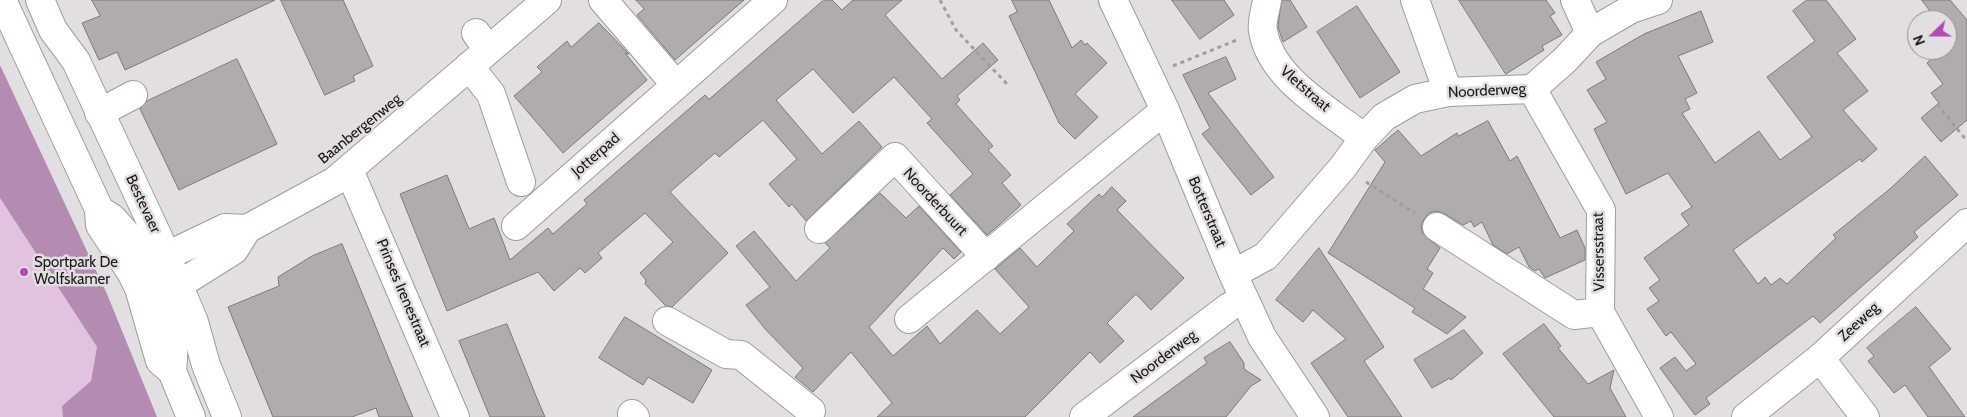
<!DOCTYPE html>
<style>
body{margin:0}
#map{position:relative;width:1967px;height:417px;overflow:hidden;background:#e2dee2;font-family:Cabin,sans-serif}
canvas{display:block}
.north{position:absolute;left:1907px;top:10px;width:50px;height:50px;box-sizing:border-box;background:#e2dee2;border:1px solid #928e92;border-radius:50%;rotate:248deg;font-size:14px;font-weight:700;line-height:20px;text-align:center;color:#191719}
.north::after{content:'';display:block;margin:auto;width:18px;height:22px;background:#b04bb0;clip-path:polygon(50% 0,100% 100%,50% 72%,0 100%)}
</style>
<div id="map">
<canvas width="1967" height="417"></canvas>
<div class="north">N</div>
</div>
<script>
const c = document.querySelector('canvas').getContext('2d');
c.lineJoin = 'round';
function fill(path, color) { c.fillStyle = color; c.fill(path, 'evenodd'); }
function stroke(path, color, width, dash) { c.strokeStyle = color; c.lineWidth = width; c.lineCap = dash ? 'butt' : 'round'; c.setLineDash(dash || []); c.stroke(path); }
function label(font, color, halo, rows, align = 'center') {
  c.font = font + ' Cabin,sans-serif'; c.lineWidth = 5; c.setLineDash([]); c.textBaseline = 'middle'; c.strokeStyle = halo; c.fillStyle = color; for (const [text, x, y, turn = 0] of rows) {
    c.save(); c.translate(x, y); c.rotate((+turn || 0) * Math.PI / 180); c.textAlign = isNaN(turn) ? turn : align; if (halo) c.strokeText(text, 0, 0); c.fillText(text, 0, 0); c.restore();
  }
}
fill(new Path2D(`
 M0,198L97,347L91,381L62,406L63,417H0Z`), '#e1c3df');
fill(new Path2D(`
 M0,65L107,294L157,417H63L62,406L91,381L97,347L0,198Z`), '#b48cb2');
const building = new Path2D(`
 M92,0H275L125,70L117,52L99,60L82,23L100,16Z
 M281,0H343L373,66L353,76L355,81L325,95Z
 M636,0H744L675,60L637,15L644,9Z
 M824,0H832L842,10L853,0H902L885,15L942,79L983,43L998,60L957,96L960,100L956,104L993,146L988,150L1011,175L1002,183L1021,205L999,225L987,235L950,195L973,174L927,123L932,119L894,77L853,113L813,69L776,100L822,154L859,121L882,147L806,221L792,204L789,207L769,184L797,159L763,120L719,157L715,153L670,192L728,253L672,307L666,306L645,284L646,280L640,273L673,242L645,213L598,253L602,258L585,273L580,268L554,291L538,272L447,311L400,194L447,175L469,229L494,218L510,260L548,228L553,234L587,204L584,200L705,95L709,99Z
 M1012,0H1049L1072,48L1081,40L1085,45L1087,43L1107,63L1075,94L1098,117L1075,139L1059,123L1009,16L1017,12Z
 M1172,0H1224L1234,15L1200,39Z
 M1282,0H1290L1307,27L1283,42L1278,27Z
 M1459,0H1546L1555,13L1550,16L1562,35L1542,46L1544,50L1506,74Z
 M1807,0H1826L1856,39L1837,53L1868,91L1843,110L1877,149L1862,162L1860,159L1733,250L1758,284L1765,277L1771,285L1780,278L1787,284L1836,238L1833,235L1891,188L1925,156L1958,195L1914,232L1918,237L1820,323L1813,316L1706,398L1710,404L1695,415L1660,368L1675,357L1686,371L1696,364L1671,332L1666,336L1647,309L1659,301L1649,288L1660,280L1644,258L1689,225L1681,214L1692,207L1668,173L1626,194L1594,129L1607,122L1587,90L1606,79L1596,62L1644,34L1701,11L1713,42L1678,56L1697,93L1685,99L1690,109L1682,113L1715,163L1759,131L1780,160L1812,137L1767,77L1815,41L1793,11Z
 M1922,0H1950L1967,20V120L1941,142L1921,118L1939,103L1931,93L1943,84L1927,63L1941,50H1947V45L1953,41L1947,33V20H1937Z
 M1357,6L1400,72L1360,98L1317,32Z
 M599,23L629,54L625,53L647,80L563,153L514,96L542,72L537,67L567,41L571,47Z
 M1226,57L1236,79L1208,93L1274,177L1251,195L1202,134L1210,128L1183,75Z
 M237,59L277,144L179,190L140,109L147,101Z
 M1488,121L1510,161L1517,156L1560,238L1577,230L1585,248V260L1545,278L1539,269L1535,271L1529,267L1519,247L1507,254L1493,245L1482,222L1474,227L1471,221L1463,225L1445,214L1437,211L1429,213L1424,219L1421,226L1423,234L1440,248L1427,269L1433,273L1423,289L1466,317L1447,334L1412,312L1415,308L1328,253L1385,162L1375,150L1398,130L1421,156L1457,133L1458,136Z
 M1112,187L1126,201L1117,210L1184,278L1151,310L1136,294L1107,323L1124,341L1100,363L1090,352L1025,417H877L892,403L851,352L813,392L795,377L803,368L766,330L746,305L770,287L736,246L754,231L796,281L830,248L825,243L880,193L906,218L919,206L961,252L954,259L943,248L869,327L893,356L927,326L940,344L977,310L1000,334L1029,307L995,269L1020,248L1037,267L1074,231L1067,224L1099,194L1102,197Z
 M342,244L404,396L413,417H379L376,408L352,417H273L228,307L279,286L278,277L312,256Z
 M1319,248L1384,347L1364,361L1402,417H1348L1311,363L1346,339L1313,310L1303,322L1276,300Z
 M1916,307L1951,349L1929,367L1965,417H1928L1905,385L1894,393L1868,361L1874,356L1867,348Z
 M625,317L712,370L693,403L648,377L643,385L599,358Z
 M507,324L536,396L545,417H490L459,341Z
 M1544,324L1561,346L1558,348L1588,384L1614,370L1610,388L1626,417H1554L1503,354Z
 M1464,330L1483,353L1451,380L1450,378L1432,388L1414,360Z
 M1230,342L1244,363V369L1261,380L1251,386L1226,417H1133L1207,363L1204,358Z`);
fill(building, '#afabae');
stroke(building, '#7c797c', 1);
const minor = new Path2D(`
 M2,0L99,209L100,225L131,272L139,288
 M40,0L53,30L76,61L159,239L194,322L206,365L227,417
 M603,0L676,85
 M1113,0L1165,110L1233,274L1262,337L1315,417
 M1267,0C1266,9 1261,22 1263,31C1271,79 1328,109 1364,138
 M1415,0L1448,92
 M1575,0L1590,33
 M476,33L488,50
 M469,66L491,94L521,182
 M1532,89L1601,210L1600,312L1659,417
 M99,113L133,95
 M349,170L455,417
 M104,213L112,218L152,263
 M516,226L773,0
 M1437,227L1574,315L1600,312
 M819,229L895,157L986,257
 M1233,274L1266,256L1343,167L1364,138L1384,117L1415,99L1448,92L1532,89L1565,60L1590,33L1631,9L1658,0
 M909,319L1165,110
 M667,321L726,354L741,355L811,411
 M1820,358L1865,417
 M632,414L635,417
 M1084,417L1229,307L1244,299
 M1746,417L1820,358L1967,223`);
const major = new Path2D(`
 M158,275C171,304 176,340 172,370
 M139,288L152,263L225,228L247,229L335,181L547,0
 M139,288L160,361L172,371L191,417
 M139,288L165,292L172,289L234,250L247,229`);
stroke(minor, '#9f9c9f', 30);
stroke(major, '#9f9c9f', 30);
stroke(new Path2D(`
 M940,0L956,30L1007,84
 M1173,66L1239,39
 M1937,104L1967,141
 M1366,182L1415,213`), '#a09da0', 3, [4, 4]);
stroke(minor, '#fff', 28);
stroke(major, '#fff', 28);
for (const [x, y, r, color] of [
 [24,272,5,"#b04bb0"]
]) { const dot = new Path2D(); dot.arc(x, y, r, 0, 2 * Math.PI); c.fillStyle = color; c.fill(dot); stroke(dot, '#e2dee2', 2); }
label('15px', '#191719', '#e2dee2', [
 ["Vletstraat",1305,89,41],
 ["Noorderweg",1487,91,-3],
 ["Baanbergenweg",360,129,-39],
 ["Jotterpad",596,155,-41],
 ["Noorderbuurt",935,202,47],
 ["Bestevaer",143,204,65],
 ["Botterstraat",1207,212,67],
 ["Vissersstraat",1599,252,-91],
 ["Prinses Irenestraat",403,293,67],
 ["Zeeweg",1859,322,-43],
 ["Noorderweg",1164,357,-37]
]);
label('15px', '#191719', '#e2dee2', [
 ["Sportpark De",34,263],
 ["Wolfskamer",34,280]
], 'left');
</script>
